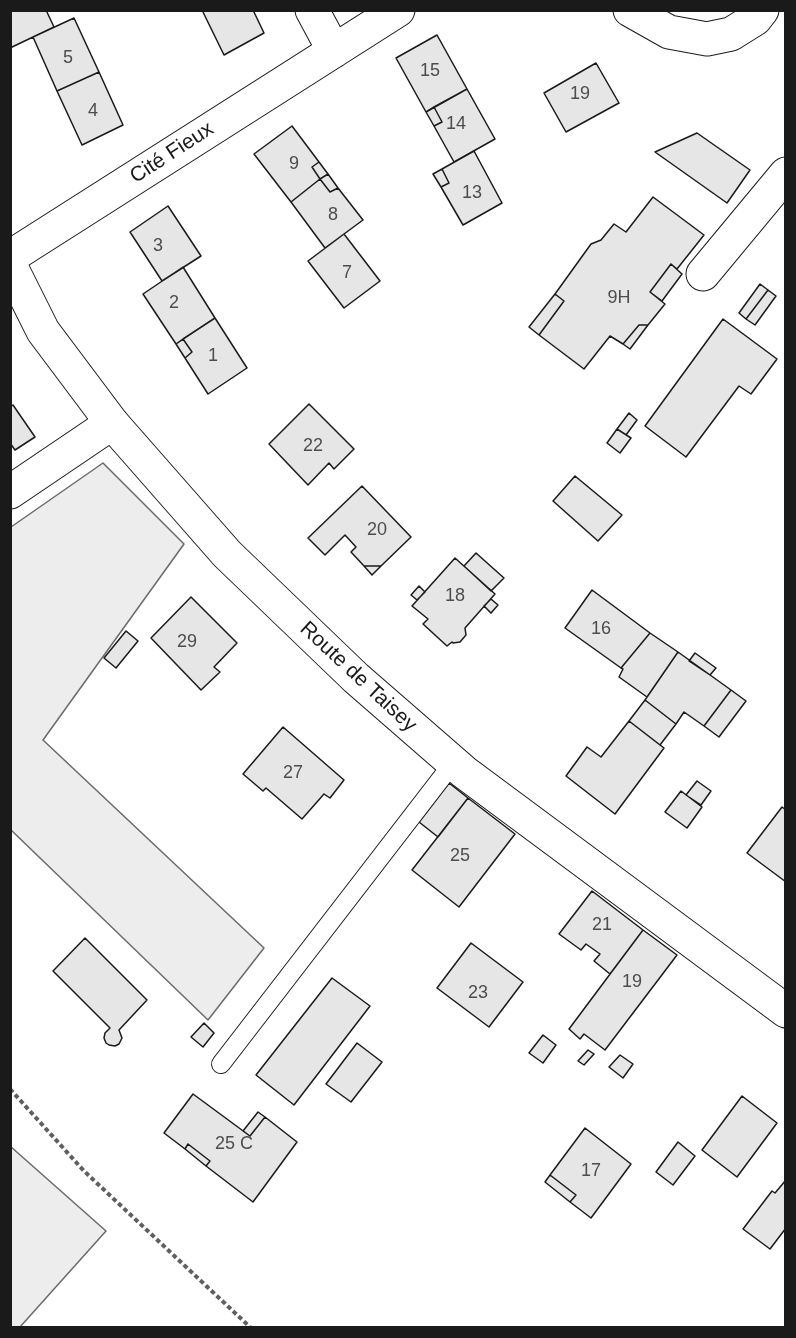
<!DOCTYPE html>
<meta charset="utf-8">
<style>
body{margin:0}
#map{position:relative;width:796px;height:1338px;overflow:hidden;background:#fff;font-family:Helvetica,sans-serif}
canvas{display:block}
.frame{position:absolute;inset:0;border:12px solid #1a1a1a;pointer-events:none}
</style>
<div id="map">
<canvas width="796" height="1338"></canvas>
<div class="frame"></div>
</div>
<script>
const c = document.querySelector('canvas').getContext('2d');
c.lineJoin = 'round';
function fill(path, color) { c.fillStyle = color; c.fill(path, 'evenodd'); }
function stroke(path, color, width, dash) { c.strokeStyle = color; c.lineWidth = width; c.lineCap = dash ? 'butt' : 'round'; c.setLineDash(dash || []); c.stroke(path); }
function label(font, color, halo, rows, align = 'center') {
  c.font = font + ' Helvetica,sans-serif'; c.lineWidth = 4.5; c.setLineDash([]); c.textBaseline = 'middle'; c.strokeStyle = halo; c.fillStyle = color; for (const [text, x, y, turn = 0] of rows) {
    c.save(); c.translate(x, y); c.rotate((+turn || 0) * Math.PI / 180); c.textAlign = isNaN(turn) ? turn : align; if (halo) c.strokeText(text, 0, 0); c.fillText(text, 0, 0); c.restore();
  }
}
const built = new Path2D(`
 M103,463L184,544L43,740L264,948L208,1020L11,830V527Z
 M10,1146L106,1231L20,1327H11Z`);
fill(built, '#ededed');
stroke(built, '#6a6a6a', 1.5);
const building = new Path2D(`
 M10,10H46L54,27L10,48Z
 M202,10H253L264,33L224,55Z
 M74,18L99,72L57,91L33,37Z
 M437,35L467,89L426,112L396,58Z
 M596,63L619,103L566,132L544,93Z
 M99,72L123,125L82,145L57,91Z
 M467,89L495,139L454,162L434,126L442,122L434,107Z
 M434,107L442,122L434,126L426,112Z
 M292,126L319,162L312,167L320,179L291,202L254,154Z
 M697,133L750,170L727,203L655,152Z
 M474,151L502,203L463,225L441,187L449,183L442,169Z
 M319,162L328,174L320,179L312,167Z
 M442,169L449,183L441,187L433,174Z
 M328,174L338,188L330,192L320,179Z
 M320,179L330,192L338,188L363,220L325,248L291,202Z
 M653,197L704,235L677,269L671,264L650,292L665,304L648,325H639L623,344L610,336L584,369L539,335L564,301L555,294L591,244L601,240L614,224L626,232Z
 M168,206L201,256L162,281L130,232Z
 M344,234L380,281L344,308L308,261Z
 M671,264L682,274L662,301L650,292Z
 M183,267L215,318L176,344L143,294Z
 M760,284L768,290L746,319L739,313Z
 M768,290L776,296L755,325L746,319Z
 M555,294L564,301L539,335L529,327Z
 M215,318L247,368L208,394L185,358L192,352L183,339Z
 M723,319L777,359L751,394L739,386L686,457L645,426Z
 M639,325H648L630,349L623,344Z
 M183,339L192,352L185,358L176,344Z
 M309,404L354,449L334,469L329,463L308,485L269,444Z
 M13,405L35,437L15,450L10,443V407Z
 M629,413L637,420L626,435L617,429Z
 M617,429L631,438L620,453L607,443Z
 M575,476L622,515L598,541L553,501Z
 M362,486L411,537L381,566H364L351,552L356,547L345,535L325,555L308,538Z
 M476,553L504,578L491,591L464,566Z
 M455,558L495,594L465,628L466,635L460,642L453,643L452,642L447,646L423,624L428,619L412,606Z
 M364,566H381L372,575Z
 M419,586L425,592L417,600L411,595Z
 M592,590L650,633L621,668L565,628Z
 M191,597L237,643L214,667L220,672L201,690L151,638Z
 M491,599L498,605L491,613L484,606Z
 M126,631L138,641L116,668L104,658Z
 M650,633L678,652L647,697L619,677L623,669L621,668Z
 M678,652L731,690L704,726L684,712L676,724L645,700Z
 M695,653L716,668L710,675L689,661Z
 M731,690L746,701L719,737L704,726Z
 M645,700L676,724L660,745L629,721Z
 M629,721L664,748L615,814L566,776L587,747L601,757Z
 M283,727L344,780L330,798L324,794L302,819L266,788L263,791L243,774Z
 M697,781L711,791L701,805L686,795Z
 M449,783L468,798L438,837L419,822Z
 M681,791L702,807L687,828L665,812Z
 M468,798L515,834L459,907L412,870Z
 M782,807L786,810V882L747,853Z
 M592,891L643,930L610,974L594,961L600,954L586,944L581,950L559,934Z
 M643,930L677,955L605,1050L584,1034L580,1039L569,1029Z
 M85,938L147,1000L119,1030L122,1038L119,1044L115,1046L109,1045L106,1043L104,1038L105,1033L110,1028L53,971Z
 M471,943L523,982L489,1027L437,988Z
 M332,978L370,1006L294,1105L256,1075Z
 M204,1023L214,1033L203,1047L191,1037Z
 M543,1035L556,1045L543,1063L529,1053Z
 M357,1043L382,1062L351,1102L326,1084Z
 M588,1050L594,1054L584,1065L578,1061Z
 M620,1055L633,1064L623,1078L609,1067Z
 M193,1094L250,1136L265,1117L297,1142L253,1202L206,1166L210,1161L188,1144L185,1149L164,1133Z
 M742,1096L777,1123L737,1177L702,1150Z
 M258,1112L265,1117L250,1136L243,1131Z
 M585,1128L631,1164L591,1218L570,1202L576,1195L550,1175Z
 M678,1142L695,1156L673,1185L656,1172Z
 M188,1144L210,1161L206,1166L185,1149Z
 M550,1175L576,1195L570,1202L545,1182Z
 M786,1180V1228L770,1249L743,1229L772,1191L775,1193Z`);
fill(building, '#e6e6e6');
stroke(building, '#1a1a1a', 1.5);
const lane = new Path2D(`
 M221,1064L453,763`);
const street = new Path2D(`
 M312,10L334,51
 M630,10L669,32L707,39L731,34L755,19L762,10
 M10,257L398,10
 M703,274L786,174
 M10,492L112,423`);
const secondary = new Path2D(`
 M10,265L43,331L112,423L227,554L356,678L464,772L786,1011`);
stroke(lane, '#1a1a1a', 20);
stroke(street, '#1a1a1a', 35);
stroke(secondary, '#1a1a1a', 35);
stroke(new Path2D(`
 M10,1089L84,1171L251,1328`), '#5f5f5f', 4, [4.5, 3]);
stroke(lane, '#fff', 18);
stroke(street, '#fff', 33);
stroke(secondary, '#fff', 33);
label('18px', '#4d4d4d', null, [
 ["5",68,58],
 ["15",430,71],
 ["19",580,94],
 ["4",93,111],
 ["14",456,124],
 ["9",294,164],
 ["13",472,193],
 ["8",333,215],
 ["3",158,246],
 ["7",347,273],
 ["9H",619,298],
 ["2",174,303],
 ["1",213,356],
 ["22",313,446],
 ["20",377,530],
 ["18",455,596],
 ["16",601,629],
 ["29",187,642],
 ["27",293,773],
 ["25",460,856],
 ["21",602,925],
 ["19",632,982],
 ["23",478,993],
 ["25 C",234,1144],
 ["17",591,1171]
]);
label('21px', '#1a1a1a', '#fff', [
 ["Cité Fieux",172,153,-33],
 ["Route de Taisey",358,677,43]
]);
</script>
